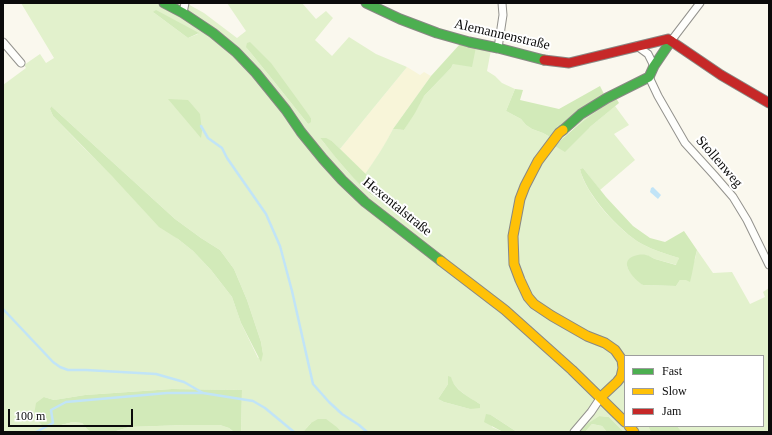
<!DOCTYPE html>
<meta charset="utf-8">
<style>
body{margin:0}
#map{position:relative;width:772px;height:435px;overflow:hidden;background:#faf8ee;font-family:Georgia,serif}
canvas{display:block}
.frame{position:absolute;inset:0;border:4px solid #0b0b0b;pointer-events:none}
.legend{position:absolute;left:624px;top:355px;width:140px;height:72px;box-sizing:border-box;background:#fff;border:1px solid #9d9d9d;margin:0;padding:5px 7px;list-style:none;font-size:12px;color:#0b0b0b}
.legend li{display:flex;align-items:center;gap:8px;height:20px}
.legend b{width:20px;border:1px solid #9d9d9d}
.scale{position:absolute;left:8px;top:409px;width:125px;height:18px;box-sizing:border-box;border:2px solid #0b0b0b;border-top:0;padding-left:5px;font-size:12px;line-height:14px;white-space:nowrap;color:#0b0b0b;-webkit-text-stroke:3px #fff;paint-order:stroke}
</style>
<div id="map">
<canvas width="772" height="435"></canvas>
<div class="frame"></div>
<ul class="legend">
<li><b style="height:5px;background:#4caf50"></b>Fast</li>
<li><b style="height:5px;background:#ffc107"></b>Slow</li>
<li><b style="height:5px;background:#c62828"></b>Jam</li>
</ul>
<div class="scale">100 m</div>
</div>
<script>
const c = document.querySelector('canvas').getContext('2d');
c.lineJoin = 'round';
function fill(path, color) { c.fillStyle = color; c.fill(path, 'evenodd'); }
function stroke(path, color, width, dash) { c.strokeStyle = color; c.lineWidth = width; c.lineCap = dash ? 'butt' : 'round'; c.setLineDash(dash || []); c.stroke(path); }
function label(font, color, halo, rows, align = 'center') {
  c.font = font + ' Georgia,serif'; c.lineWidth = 4; c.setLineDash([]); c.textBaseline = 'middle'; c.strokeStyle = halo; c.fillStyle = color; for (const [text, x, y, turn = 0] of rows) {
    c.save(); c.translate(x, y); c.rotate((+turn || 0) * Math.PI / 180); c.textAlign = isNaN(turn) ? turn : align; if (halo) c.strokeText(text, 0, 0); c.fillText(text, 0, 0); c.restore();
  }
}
fill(new Path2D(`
 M407,67L420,75L424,72L431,76L393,129L387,141L375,160L365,174L340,149Z`), '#f8f5d9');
fill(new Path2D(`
 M21,3H186L204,13L237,38L246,31L227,3H302L316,19L326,11L333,18L315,40L332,56L349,37L376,54L407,67L340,149L332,141L320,138L347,171L372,196L396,211L407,214L365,174C375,160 385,145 393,129L404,130L423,97L451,68L453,64L476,47L491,50L487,71L495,76L502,83L515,89L506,111L521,119L526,125L532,129L543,133L550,137L568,119L604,94L609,103L571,130L555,146L590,127L615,106L629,125L614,134L635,160L600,190L583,168L580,169C585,194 620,232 642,244C653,250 666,254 679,258L677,265L655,259L646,255L627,266L629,271L643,285L676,286L680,280H686L695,259L697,250L713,273L732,272L750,304L765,297L763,292L769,288V432H682L677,426H763V356H625V426H648L651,432H624L609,417L599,416L577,432H517L491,415L492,427L503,432H342L338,428L311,423L303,432H241L242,390L172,389L85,395L54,400L44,397L57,426L73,422L82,423L87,429L91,432H3V85L26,68L24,65L40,54L46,63L54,58ZM153,12L198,33V34L188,38ZM246,47L311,118L308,124L272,79ZM51,106L175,219L201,238L220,250L234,269L247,300L261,342L263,354L258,358L241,323L232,297L211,270L193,251L178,239L84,148L53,116L50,109ZM453,383C460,392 469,398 480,404L470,409L444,402L438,399L448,384Z
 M592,424L602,426L607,432H585Z
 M184,425H220L229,428L234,432H113L129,427Z`), '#e2f1cc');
fill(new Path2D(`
 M156,10L199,33L188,38L153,12Z
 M250,42L271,63L311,118V122L308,124L272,79L246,47L247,43Z
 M460,44L476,47L472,67L453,64L451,68L424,96L415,113L404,130L393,129L431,76Z
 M600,86L604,94L568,119L550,137L543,133L532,129L526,125L521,119L506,111L515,89L523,90L520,100L559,109Z
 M616,98L619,103L590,127L565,152L555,146C573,128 594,112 616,98Z
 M168,99L188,100L200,114L202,131L201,138Z
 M51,106L175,219L201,238L220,250L234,269L247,300L261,342L263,354L261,362L241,323L232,297L211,270L193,251L178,239L159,227L112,176L53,116L50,109Z
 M320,138H326L332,141L379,187L408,212V214C371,205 343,166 320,138Z
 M583,168L606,197L633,226L650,238L665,242L684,231L697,250C694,260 693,271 690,282L686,280H680L676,286L643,285C635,280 617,262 634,256C637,255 642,254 646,255C649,255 652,258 655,259C662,261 669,263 676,265L679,258C666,254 653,250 642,244C620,232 585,193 580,169Z
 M448,376L451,377C454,390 469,397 480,404V408L470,409L444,402L438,399L448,384Z
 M172,389L242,390L241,432H234L229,428L220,425H184L129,427L113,432H91L87,429L82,423L73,422L57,426L42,425L38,421L34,415L36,403L44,397L54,400L85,395Z
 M486,414L491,415L517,432H503L484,422Z
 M599,416L609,417L624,432H607L602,426L592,424L585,432H577L581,428Z
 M318,419H326L338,428L342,432H301H303L311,423Z
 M648,426H677L682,432H651Z`), '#d2eab9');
fill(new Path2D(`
 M653,187L661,195L658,199L650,192L651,188Z`), '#c1e4f7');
stroke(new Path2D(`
 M201,126L208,138L222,148L227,158L266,214L280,246L292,291L313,384L329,402L342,414L359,425L367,432
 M3,309L53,362L60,367L68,370H86L156,374L184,382L203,393L253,401L265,408L294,432
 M36,432L53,423L51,410L66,402L167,393H202`), '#c1e4f7', 2.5);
const street = new Path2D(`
 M183,13L185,3
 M671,41L700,3
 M3,42L21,63
 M637,46L648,54L654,66
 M498,48L503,15L502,3
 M649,77L658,96L685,143L714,175L733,197L747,220L769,265
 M574,432L591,412L601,397`);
const fast = new Path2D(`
 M164,3L183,13L213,33L236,52L256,73L286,110L301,132L323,159L342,180L365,202L441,261
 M366,3L400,19L437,33L469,42L498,48L544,60
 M563,130L581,114L607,98L649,77L654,66L671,41`);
const slow = new Path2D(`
 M563,130L559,133L538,161L525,186L520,199L513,236L514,264L520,280L528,297L534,304L552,316L587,336L605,343L615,350L622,360L623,368L621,377L617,382L601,397
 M441,261L505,310L572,370L625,422
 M629,426L634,432`);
const jam = new Path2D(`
 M544,60L569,63L668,39L721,75L769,103`);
stroke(street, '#93928d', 9);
stroke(fast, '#898884', 11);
stroke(slow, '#898884', 11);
stroke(jam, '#898884', 11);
stroke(street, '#fefefc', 7);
stroke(fast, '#4caf50', 9);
stroke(slow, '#ffc107', 9);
stroke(jam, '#c62828', 9);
label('14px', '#0b0b0b', '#fff', [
 ["Alemannenstraße",502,35,13],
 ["Stollenweg",719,162,49],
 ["Hexentalstraße",397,207,39]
]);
</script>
